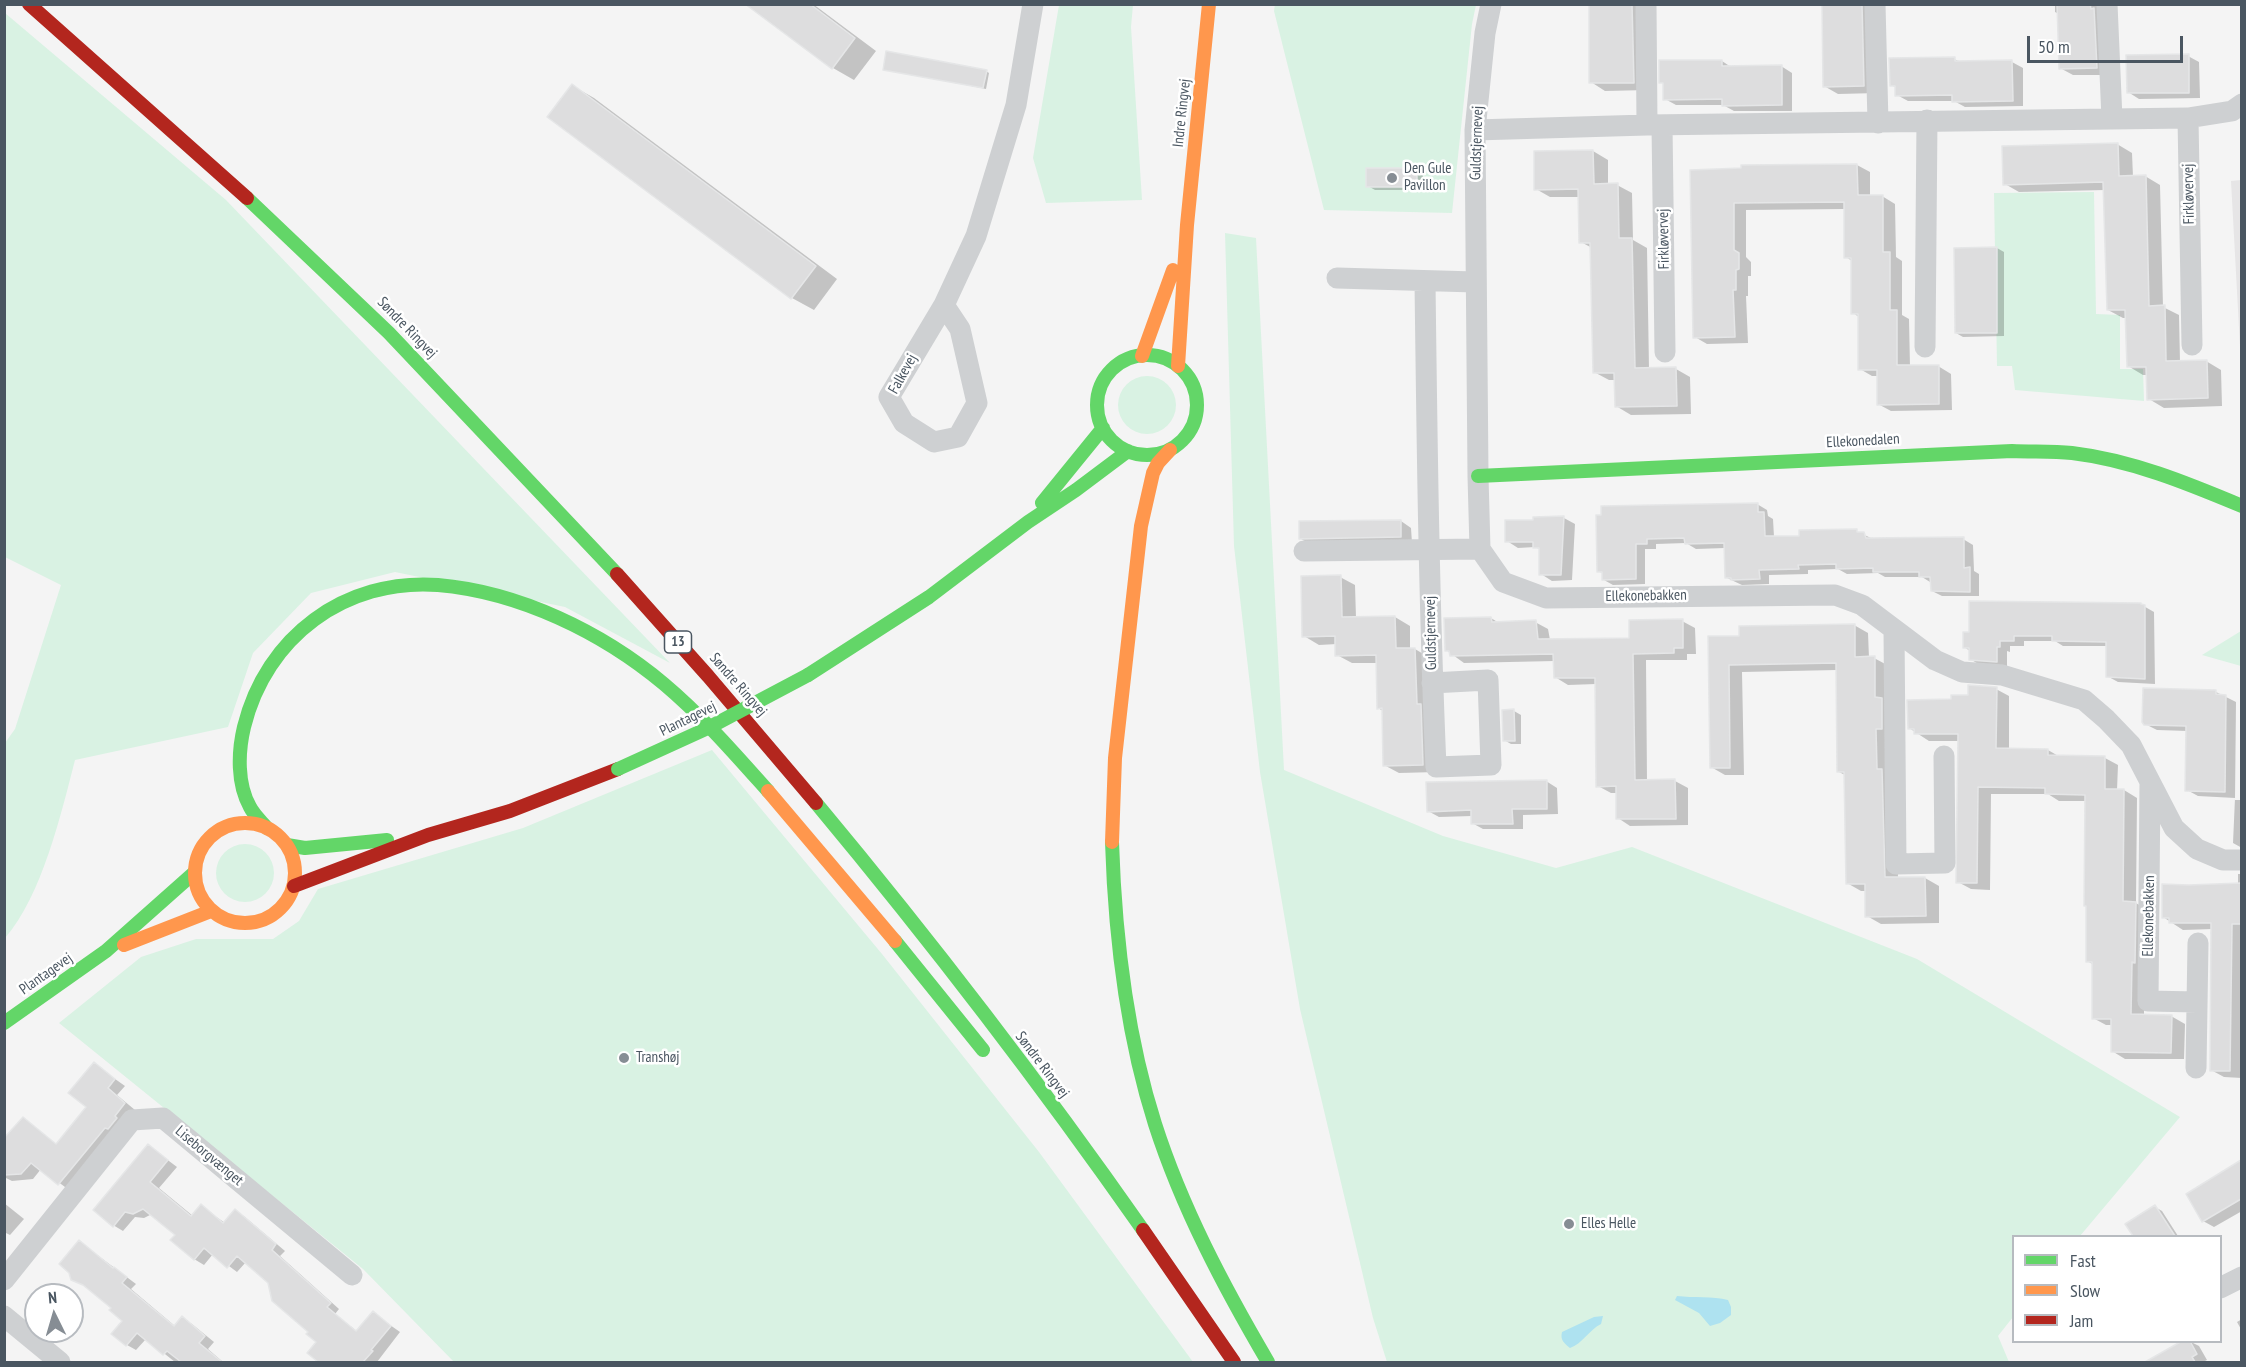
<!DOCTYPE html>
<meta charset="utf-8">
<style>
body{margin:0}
#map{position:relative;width:2246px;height:1367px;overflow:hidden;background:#f4f4f4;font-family:"PT Sans Narrow",sans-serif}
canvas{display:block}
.frame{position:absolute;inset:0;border:6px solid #4a5661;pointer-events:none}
.legend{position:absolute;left:2012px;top:1235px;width:210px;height:108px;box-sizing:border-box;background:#fff;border:2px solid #b7bbc0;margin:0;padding:8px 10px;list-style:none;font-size:18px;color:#4a5661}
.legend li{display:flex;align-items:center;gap:12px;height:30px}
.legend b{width:30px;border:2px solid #b7bbc0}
.north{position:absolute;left:24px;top:1283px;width:60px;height:60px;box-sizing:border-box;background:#fff;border:2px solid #b7bbc0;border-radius:50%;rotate:355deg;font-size:16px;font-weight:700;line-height:24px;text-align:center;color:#4a5661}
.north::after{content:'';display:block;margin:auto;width:21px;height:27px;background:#868d94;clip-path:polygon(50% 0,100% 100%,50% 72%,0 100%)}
.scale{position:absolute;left:2027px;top:36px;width:156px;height:27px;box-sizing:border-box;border:3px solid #4a5661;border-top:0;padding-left:8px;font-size:18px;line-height:21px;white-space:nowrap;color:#4a5661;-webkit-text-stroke:4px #fff;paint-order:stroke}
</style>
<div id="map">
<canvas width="2246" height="1367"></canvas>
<div class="frame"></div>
<ul class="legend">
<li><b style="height:8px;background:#63d668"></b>Fast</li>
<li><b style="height:8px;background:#ff974d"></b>Slow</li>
<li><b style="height:8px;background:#b3261e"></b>Jam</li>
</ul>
<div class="north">N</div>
<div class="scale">50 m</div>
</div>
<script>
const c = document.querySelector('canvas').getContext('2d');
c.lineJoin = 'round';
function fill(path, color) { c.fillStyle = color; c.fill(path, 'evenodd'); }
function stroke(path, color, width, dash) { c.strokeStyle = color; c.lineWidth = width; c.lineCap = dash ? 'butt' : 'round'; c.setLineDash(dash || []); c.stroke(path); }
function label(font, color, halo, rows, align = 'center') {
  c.font = font + ' "PT Sans Narrow",sans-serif'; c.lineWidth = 5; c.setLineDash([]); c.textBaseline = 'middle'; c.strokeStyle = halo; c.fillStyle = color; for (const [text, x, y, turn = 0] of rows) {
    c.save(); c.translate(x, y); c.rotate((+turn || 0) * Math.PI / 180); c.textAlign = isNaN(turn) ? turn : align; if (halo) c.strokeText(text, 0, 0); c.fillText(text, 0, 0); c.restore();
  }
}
fill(new Path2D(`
 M2241,180H2242L2241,365L2231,181Z`), '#e6e5e6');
fill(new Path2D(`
 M1275,4L1476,5L1472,24L1452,213L1324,210L1274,11Z
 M1059,5H1133L1131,27L1142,200L1046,203L1033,158Z
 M5,13L226,200L670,663L565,607L395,572L311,593L253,653L228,727L75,760C61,814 42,896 5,938V743L15,729L61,585L5,557Z
 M2094,192L2096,314L2120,315V369H2143L2144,401L2015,390L2012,366H1997L1994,193Z
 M1225,233L1256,238L1284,770L1443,836L1556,868L1632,847L1917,959L2180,1117L2080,1236H2014L2013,1317L1998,1336L2009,1362H1387L1373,1318L1300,1009L1260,772L1234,546Z
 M1118 405a29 29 0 1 1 58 0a29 29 0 1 1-58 0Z
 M2241,631V666L2202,655Z
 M712,750L882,954L1039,1152L1193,1362H454L363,1269L59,1023L141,957L196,939H273L299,921L318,889L523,828Z
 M216 873a29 29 0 1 1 58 0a29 29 0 1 1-58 0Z`), '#d9f2e3');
fill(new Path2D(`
 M1677,1296C1693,1298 1713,1296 1728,1300L1731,1307V1315L1720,1323L1710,1326L1699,1313L1675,1300Z
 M1603,1316L1601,1324C1589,1330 1582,1344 1570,1348C1564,1343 1560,1340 1562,1332L1594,1317Z`), '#aee2f0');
fill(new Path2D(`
 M747,4H813L876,51L854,80L833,68Z
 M1590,4H1647L1648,90L1605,91L1591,82Z
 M1823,4H1878V93L1838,94L1824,86Z
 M2055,4H2103L2109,75H2073L2060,68L2059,14L2055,12Z
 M2188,56L2199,62L2200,98L2139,99L2128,92Z
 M1954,59L1961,62H2012L2023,68V106L1965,107L1954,101H1908L1897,95V88L1891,85Z
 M1722,61L1731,67L1781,66L1792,73V111H1734L1723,105H1676L1665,99Z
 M885,69L986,71L989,73L986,89Z
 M573,86L594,98L837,279L814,310L792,298L549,117Z
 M2117,144L2132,153L2133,177L2145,176L2160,185L2163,307L2179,315L2180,362L2206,361L2221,370L2222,406L2164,408L2149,399L2148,375H2143L2128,366L2127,318H2123L2108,310L2105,190L2019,192L2005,184Z
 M1593,151L1608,160V185H1617L1632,193L1633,240L1647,248L1649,369H1676L1690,377L1691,414L1631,415L1616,406V380H1609L1594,372L1592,248L1581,242L1580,197H1550L1536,189Z
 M1857,165L1870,172V196H1882L1895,204L1896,257L1902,261V315L1909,319L1910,367L1938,366L1951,374L1952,410L1891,411L1878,404V376H1872L1860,369L1859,317L1853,313L1852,261L1846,257L1845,209L1746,210V257L1751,262V276H1748V296H1746L1748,343L1707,344L1695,337L1692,171Z
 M1416,170L1423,174V190H1375L1368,186Z
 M1997,248L2004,252V336L1963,337L1956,333Z
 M1757,504L1767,510L1768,516L1773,519L1774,537H1801L1856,531L1873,539H1963L1973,545L1974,571L1979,574V596H1942L1932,591L1930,582L1922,577H1885L1878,573L1847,574L1838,569L1808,570V574L1769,575V584L1742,585L1727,578L1725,548L1696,549L1686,543L1656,544V549H1645V584L1613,585L1604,580V574L1598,571L1597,517Z
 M1564,518L1575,524L1572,580L1552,581L1541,574V550L1535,547L1518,548L1507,541L1534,522Z
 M1401,521L1411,528L1412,543L1312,545L1301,539Z
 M1340,577L1355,585L1356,618L1395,617L1410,626V649H1415L1430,658L1437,772L1399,773L1384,765L1383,711L1378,708L1377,663H1352L1337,655V644L1319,645L1304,636Z
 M2140,604L2154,612L2155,684L2118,682L2107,676V646H2063L2055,641H2024V646H2010V652L2007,651V667L1980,665L1970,659V651L1964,647Z
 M1491,618L1499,623L1535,622L1548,629L1550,640L1630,639L1682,621L1695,628L1696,654H1687V660H1646L1647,781H1675L1688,788V825L1630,826L1618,818L1617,793H1611L1598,786L1596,684L1568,685L1555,677V661L1464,663L1446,650Z
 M1854,625L1868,633L1869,658H1874L1889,666L1896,779L1898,879L1925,878L1939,886V923L1881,924L1867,916V891H1861L1847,883L1845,775L1839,772L1837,670L1742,672L1744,775H1725L1711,767L1709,638L1741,637Z
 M1996,689L2009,696V750H2048L2060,757L2105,758L2118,765L2117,790H2124L2137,798L2136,903L2149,911L2144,969V1016H2171L2185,1024L2184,1059H2125L2112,1051L2113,1025H2106L2093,1018L2094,965L2087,961L2086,801H2059L2048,794H1991L1990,890L1971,889L1958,882L1959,741H1929L1909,728L1953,701Z
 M2216,692L2236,702L2235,800H2242V848L2233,843L2235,798L2198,796L2187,790L2188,731L2157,730L2145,724Z
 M1514,711L1521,715V744H1511L1504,740Z
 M1546,781L1557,788L1558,814L1523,815V829H1483L1472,823V816L1439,817L1428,811Z
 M2238,874H2242V1078L2224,1077L2211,1070L2213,929L2183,930L2163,917L2189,886L2238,884Z
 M94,1064L125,1086L117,1095L135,1110L69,1190L41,1169L33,1179L12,1181L4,1177V1148L23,1119L57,1145L88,1107Z
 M149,1146L177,1167L159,1188L193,1216L201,1206L225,1223L235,1211L245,1217L285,1251L280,1256L339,1309L335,1314L358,1332L373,1313L400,1332L377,1362H321L309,1353L318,1342L270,1282L246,1262L237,1272L213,1254L204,1265L194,1259L177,1235L152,1214L144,1218L135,1217L123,1231L113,1225Z
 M2237,1165L2242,1167V1211L2214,1227L2203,1221Z
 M4,1203L24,1219L10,1235L4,1232Z
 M2155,1207L2162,1211L2178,1236H2135L2128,1225Z
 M80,1242L136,1284L131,1289L175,1326L182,1318L192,1324L214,1342L208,1349L223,1362H175L146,1339L136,1350L127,1345L124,1320L113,1308L89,1287L72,1279Z
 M2242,1319V1331L2237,1322Z
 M2185,1342H2191L2199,1346L2207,1360L2203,1362H2156L2168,1356Z`), '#0003');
const building = new Path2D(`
 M745,4H810L855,38L832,69Z
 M1589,4H1632L1634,83H1589Z
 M1822,4H1862L1864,86L1823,87Z
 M2057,4H2090L2091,9L2094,8L2097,68L2059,69Z
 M886,51L987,70L983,88L883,70Z
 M2189,54V93H2127L2126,55Z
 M1955,57V61L2012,60L2013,101L1952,102V95L1895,96V86H1890L1889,58Z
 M1659,60H1722V66L1782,65V105L1722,106V99L1663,100V83H1659Z
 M572,84L816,266L791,299L547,117Z
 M2118,143L2119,176L2146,175L2149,306L2165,305L2166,361L2207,360L2208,398L2147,400L2146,367H2127L2125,310H2107L2103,182L2003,185L2002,146Z
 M1593,150L1594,184L1618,183L1619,238H1632L1635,368L1676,367L1677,406L1615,407L1614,373H1593L1590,243H1579L1578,189L1534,190V151Z
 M1857,164L1858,195H1883V252H1890V310H1897V365H1939V404L1877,405V370H1858V314H1851V258H1844V202L1734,203V250L1739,253V269L1736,270V290H1733L1735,337L1693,338L1690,170L1741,168V165Z
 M1366,168H1417V187H1366Z
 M1997,247V333H1955L1954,248Z
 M1758,503V512H1764L1765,536H1799V530L1857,529V532H1864L1866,538L1964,537V568L1970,567V592L1931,591L1930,577H1919V572H1873V568L1836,569V564L1798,565L1799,569L1759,570L1760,579L1731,580V578H1725L1724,543L1685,544L1684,538L1647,539V544H1636V579L1602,580V572H1597L1596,515H1601V506Z
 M1564,516L1561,575H1539V548H1533V542H1505V520H1533V517Z
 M1401,520V537L1299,539V521Z
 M1341,575L1342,617L1395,616L1396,648H1415L1417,704H1421L1423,765L1383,766L1382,708L1377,709L1376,655L1335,656V636L1302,637L1301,576Z
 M1969,601L2141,603V604L2145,605V679L2106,677V642L2052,641V636H2014V641H2000V647H1997V662L1969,660V648H1963V632H1969Z
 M1491,617L1492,622L1536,620L1538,639L1629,638V620L1683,619V648H1674V653L1633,654L1635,780L1675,779L1676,819H1616V786L1596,787L1595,678H1554L1553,654L1450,656L1449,651H1445L1444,618Z
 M1855,624V657L1875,656V697L1882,698V729H1876L1877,769H1882L1885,877H1925L1926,916L1865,917V884H1846L1844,772H1837L1836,663L1729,665L1730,768H1710L1708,636H1739V626Z
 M1968,685L1997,687L1996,748L2048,749V755L2105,756V789H2124L2123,901L2136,902L2135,963L2132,962L2131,1014L2172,1015L2171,1053L2111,1052V1019H2092V962H2086V906H2084L2085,795L2045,794V788L1978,787L1977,883H1956L1958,734H1914V729H1908L1907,700L1951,699V695H1968Z
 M2143,688L2216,690V694L2226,695L2225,792L2185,791L2186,726L2144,725L2142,722Z
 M1514,709L1515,741H1503L1502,710Z
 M1547,780V809H1512L1513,824H1471V810L1427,812L1426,782Z
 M2241,883V924H2232L2230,1071H2210L2211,923H2169V918H2162V884L2189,885Z
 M94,1062L115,1079L108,1088L125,1103L115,1116L117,1118L108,1129L105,1128L58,1185L31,1163L21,1174L4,1175V1138L23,1117L56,1144L86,1107L68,1093Z
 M148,1144L168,1160L150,1182L191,1216L201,1204L223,1223L235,1209L276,1244L272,1250L331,1303L327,1307L356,1331L373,1311L391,1326L371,1350L373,1351L363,1362H318L307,1353L316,1342L306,1334L308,1332L272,1301L268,1283L237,1256L227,1268L204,1248L194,1260L170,1240L175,1235L143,1209L133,1214L125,1212L113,1227L93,1210Z
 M2241,1160V1199L2202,1222L2186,1194Z
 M2155,1205L2175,1236H2133L2125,1224Z
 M79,1240L113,1268L114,1267L127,1277L122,1283L174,1326L182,1316L205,1336L199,1343L222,1362H181L167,1351L163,1355L137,1333L126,1346L111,1334L122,1321L109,1310L111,1308L83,1285L71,1280L69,1273L59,1264Z
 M2182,1341H2190L2197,1354L2192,1357L2195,1362H2145Z`);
fill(building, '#ddddde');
stroke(building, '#e5e6e7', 1.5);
stroke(new Path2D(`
 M1491,4L1485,33L1475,130L1478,476L1480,549L1503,582L1546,598L1835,595L1862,605L1935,660L1962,672L2002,675L2084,700L2106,719L2131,745L2174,828L2197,849L2223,860H2242
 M1646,4L1647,125
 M1875,4L1878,123
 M2107,4L2112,119
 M2188,118L2232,111L2242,104
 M1662,125L1665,352
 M1475,130L1647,125L2188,118L2192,345
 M1337,278L1475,282
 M1425,281C1427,443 1429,605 1436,767L1491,765L1488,680L1432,683
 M944,305L960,329L977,403L958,437L934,442L904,423L889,397L944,305L976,236L1016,105L1033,4
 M1925,347L1927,120
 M1304,551L1480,549
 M1894,630L1896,864L1945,863L1944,756
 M2150,784L2148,1001L2197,1002
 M2196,1068L2198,943
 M4,1280L132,1120L163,1118L352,1275
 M2220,1288L2242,1277
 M4,1316L60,1362`), '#ced0d2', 21);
stroke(new Path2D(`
 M247,198L389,333L617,574
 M1097 405a50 50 0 1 1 100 0a50 50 0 1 1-100 0Z
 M1478,476L2012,451C2032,452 2052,451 2072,453C2131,460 2187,483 2242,506
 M1042,503L1103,428
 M808,675L929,597L1028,522L1076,490L1128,451
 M816,803C931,941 1040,1083 1143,1230
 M267,828C261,821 254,815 250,807C237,784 238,752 244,727C266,637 345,578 438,585C519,592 602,632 664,684C702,716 735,754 768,791
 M1112,842C1115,937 1126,1033 1155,1124C1182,1208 1224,1287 1268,1362
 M287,845L305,848L387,840
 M895,941L983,1050
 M4,1023L106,951L195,872`), '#63d668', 14);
stroke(new Path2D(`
 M1142,356L1173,270
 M1178,366L1187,225L1209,4
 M768,791L895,941
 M195 873a50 50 0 1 1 100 0a50 50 0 1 1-100 0Z
 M1112,842L1115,758L1141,526L1153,473L1158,463L1170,450
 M124,945L211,911`), '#ff974d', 14);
stroke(new Path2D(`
 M29,4L247,198
 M617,574L708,676L816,803
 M294,886L428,835L510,811L618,769
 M1143,1230L1234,1362`), '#b3261e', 14);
stroke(new Path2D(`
 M618,769L708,728L808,675`), '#63d668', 14);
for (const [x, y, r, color] of [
 [1392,178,6,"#868d94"],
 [624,1058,6,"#868d94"],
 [1569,1224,6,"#868d94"]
]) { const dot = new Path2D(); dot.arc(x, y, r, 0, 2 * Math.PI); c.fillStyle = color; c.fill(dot); stroke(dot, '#fff', 2); }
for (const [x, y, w] of [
 [678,642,27]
]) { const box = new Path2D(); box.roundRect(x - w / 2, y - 11, w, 22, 4.5); c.fillStyle = '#fff'; c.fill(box); stroke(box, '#4a5661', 1.5); }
label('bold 14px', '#4a5661', null, [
 ["13",678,642]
]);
label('15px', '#4a5661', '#fff', [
 ["Indre Ringvej",1182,113,-84],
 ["Guldstjernevej",1477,143,-88],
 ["Firkløvervej",2189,194,-91],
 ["Firkløvervej",1664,239,-91],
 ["Søndre Ringvej",407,328,46],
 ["Falkevej",903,374,-61],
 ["Ellekonedalen",1863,441,-3],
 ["Ellekonebakken",1646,596,-1],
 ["Guldstjernevej",1431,633,-91],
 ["Søndre Ringvej",738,685,49],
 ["Plantagevej",688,719,-26],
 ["Ellekonebakken",2149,916,-89],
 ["Plantagevej",46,974,-35],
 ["Søndre Ringvej",1042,1065,53],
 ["Liseborgvænget",209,1156,40]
]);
label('15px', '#4a5661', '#fff', [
 ["Den Gule",1404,169],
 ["Pavillon",1404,186],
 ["Transhøj",636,1058],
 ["Elles Helle",1581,1224]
], 'left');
</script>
